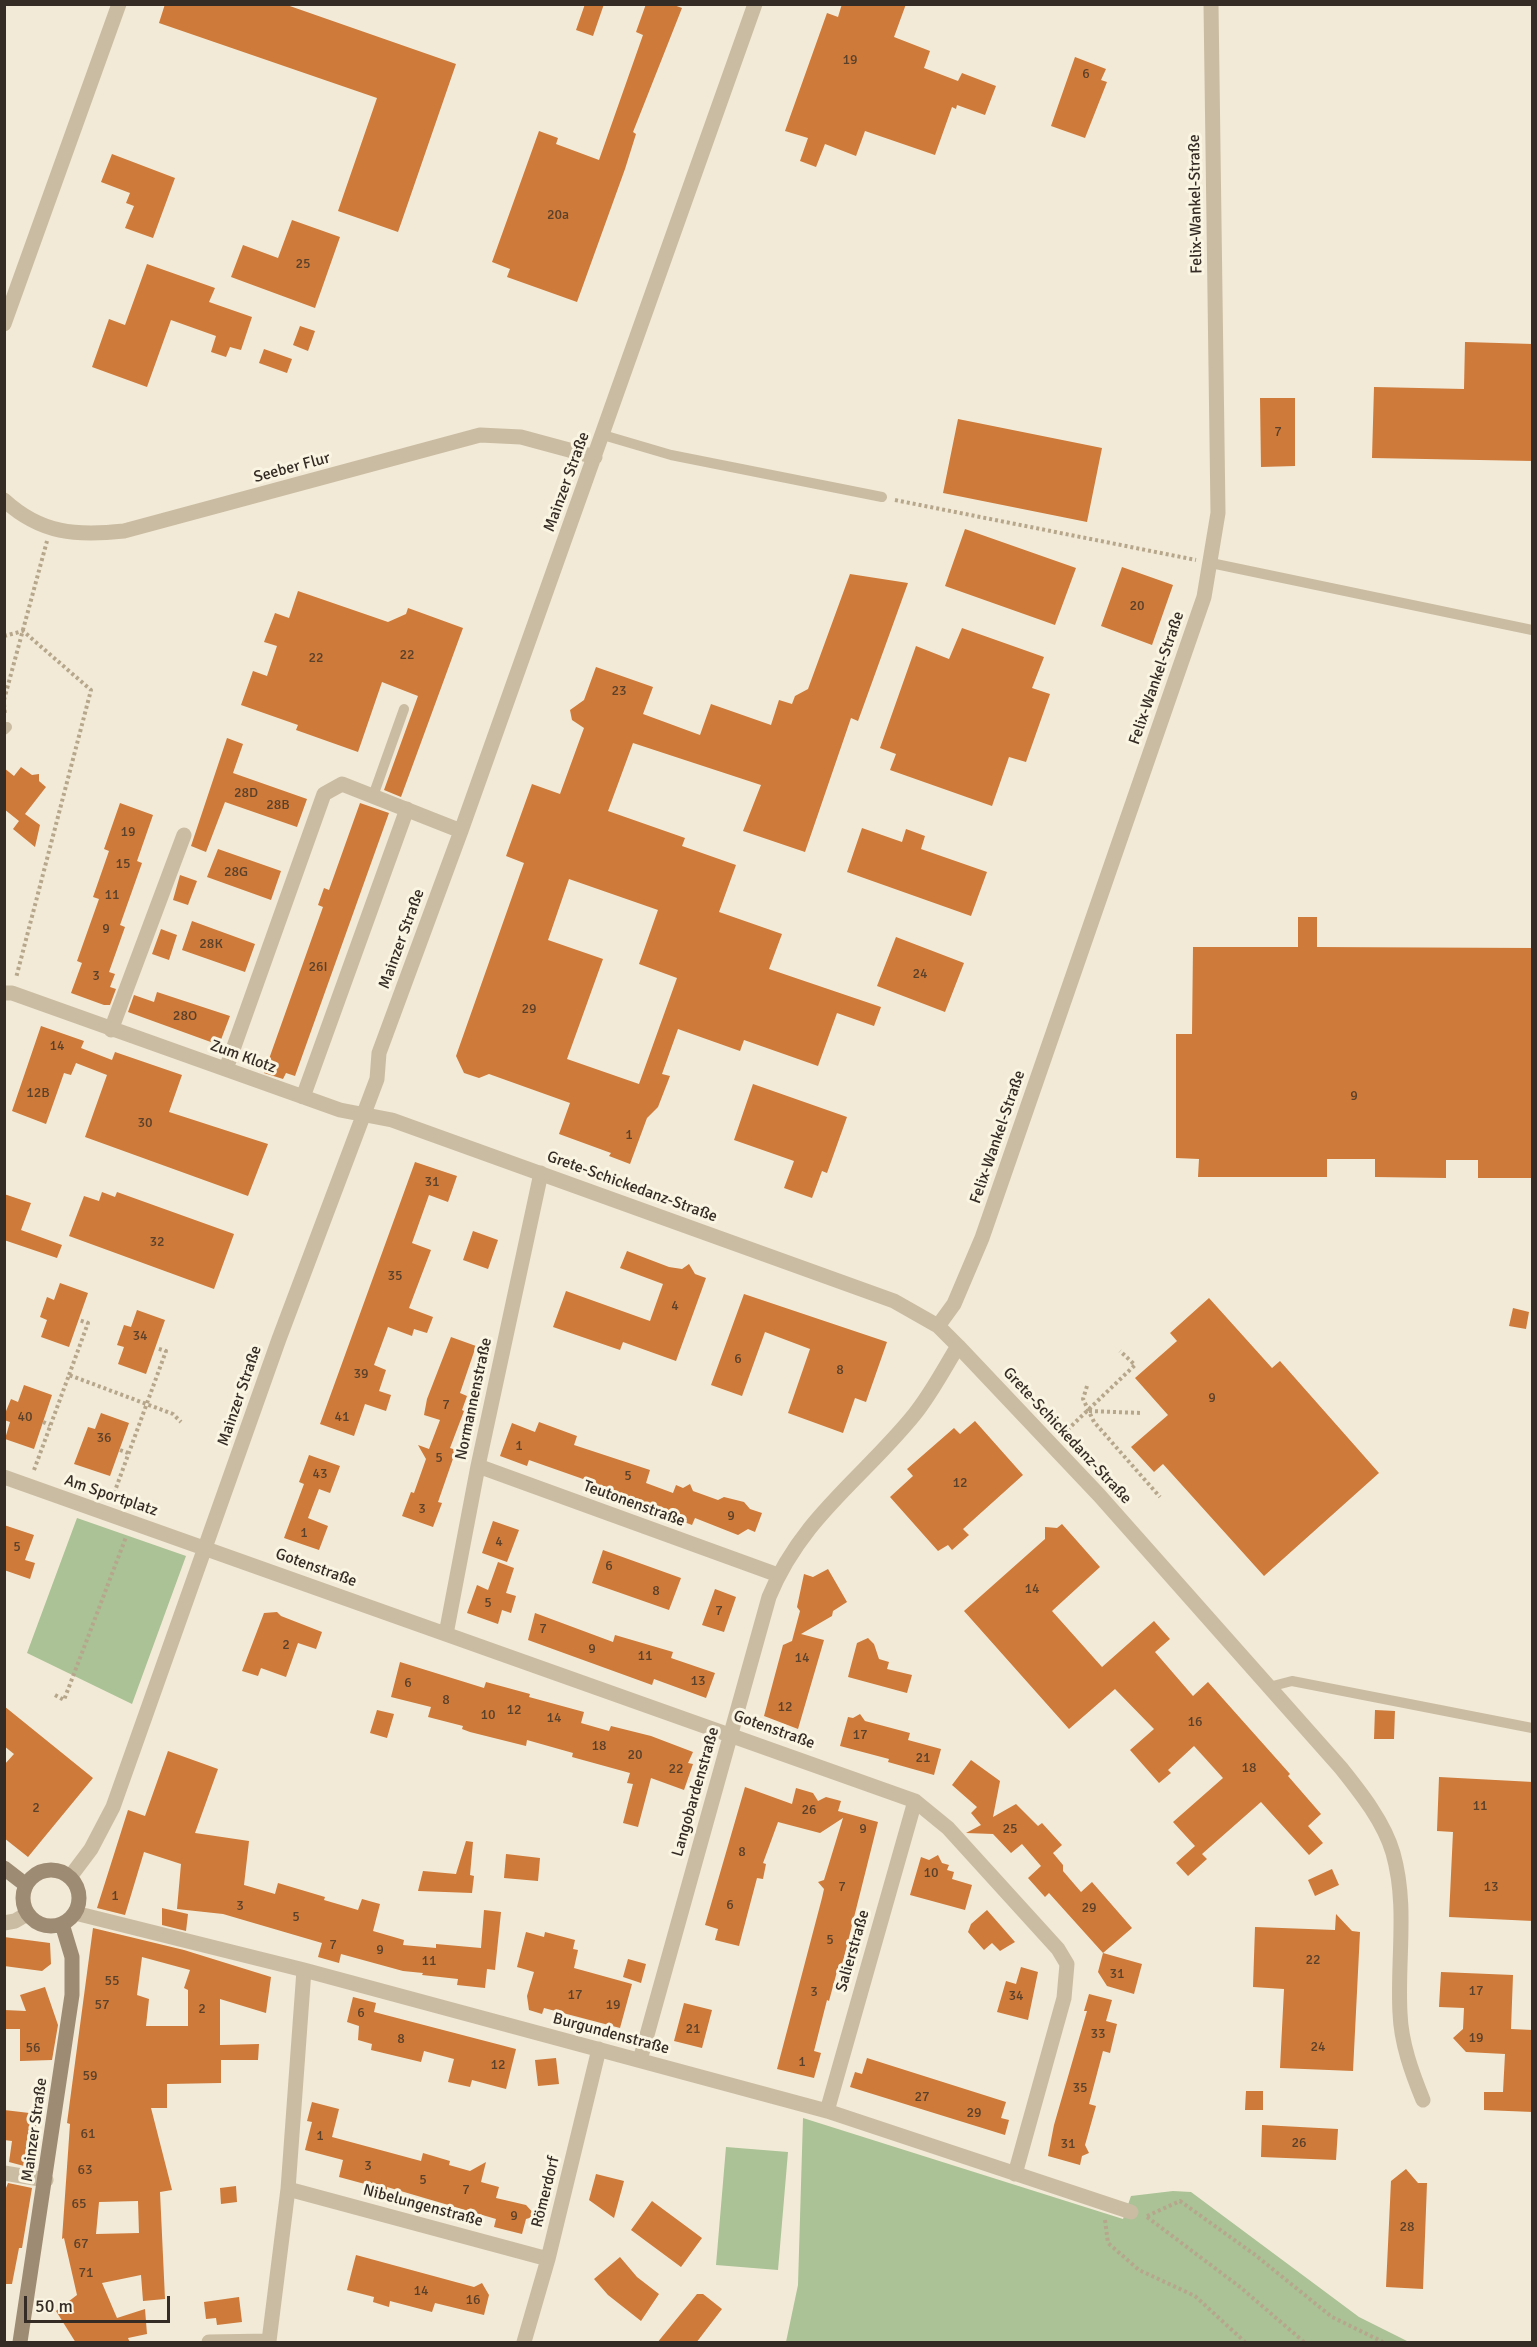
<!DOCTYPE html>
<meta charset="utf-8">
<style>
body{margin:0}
#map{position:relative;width:1537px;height:2347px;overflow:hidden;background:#f2ead6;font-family:Signika,sans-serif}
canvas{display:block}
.frame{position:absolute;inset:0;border:6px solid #352d25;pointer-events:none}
.scale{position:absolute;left:24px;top:2296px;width:146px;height:27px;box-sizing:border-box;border:3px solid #352d25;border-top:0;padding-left:8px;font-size:18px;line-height:21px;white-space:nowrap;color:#352d25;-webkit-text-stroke:4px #faf4e3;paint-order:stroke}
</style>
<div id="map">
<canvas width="1537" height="2347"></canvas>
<div class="frame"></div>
<div class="scale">50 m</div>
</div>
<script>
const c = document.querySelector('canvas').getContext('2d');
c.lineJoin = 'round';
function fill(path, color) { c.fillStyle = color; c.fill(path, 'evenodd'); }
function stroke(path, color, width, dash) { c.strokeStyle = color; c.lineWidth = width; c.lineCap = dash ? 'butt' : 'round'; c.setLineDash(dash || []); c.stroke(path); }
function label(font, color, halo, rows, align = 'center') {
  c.font = font + ' Signika,sans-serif'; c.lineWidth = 6; c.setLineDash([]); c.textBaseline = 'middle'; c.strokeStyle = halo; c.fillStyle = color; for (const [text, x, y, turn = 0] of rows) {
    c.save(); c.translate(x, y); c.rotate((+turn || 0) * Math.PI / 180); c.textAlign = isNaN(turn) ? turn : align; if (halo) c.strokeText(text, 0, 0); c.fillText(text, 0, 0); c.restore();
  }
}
fill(new Path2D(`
 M77,1518L186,1556L132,1704L27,1653Z
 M803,2118L1123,2219L1131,2196L1173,2191L1191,2192L1359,2317L1409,2342H786L798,2285Z
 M726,2147L788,2152L778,2270L716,2265Z`), '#aac296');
fill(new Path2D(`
 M165,4H284L456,64L398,232L338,211L377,98L159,23Z
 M585,4H604L593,36L576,30Z
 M646,4H671L682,8L633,132L636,134L625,169L577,302L507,277L510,269L492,262L539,131L558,138L556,144L599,160L643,35L636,32Z
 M842,4H906L894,37L930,51L924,68L958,81L962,73L996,86L985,115L957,105L956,109L952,107L935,155L865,131L856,156L825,144L816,167L800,161L808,138L785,131L827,13L838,17Z
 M1075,57L1106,69L1101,80L1107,82L1085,138L1051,126Z
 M112,154L175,178L153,238L125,228L134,206L126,203L130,193L101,182Z
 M292,220L340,237L315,308L231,277L243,245L278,258Z
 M147,264L215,288L209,302L252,317L241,350L230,347L226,357L211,352L216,336L171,320L147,387L92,367L109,319L125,325Z
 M300,326L315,331L308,351L293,345Z
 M1465,342L1533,344V461L1372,458L1374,387L1464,389Z
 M264,349L292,359L287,373L259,363Z
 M1260,398H1295V466L1261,467Z
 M958,419L1102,448L1087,522L943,493Z
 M965,529L1076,568L1055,625L945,586Z
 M1122,567L1173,585L1152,645L1101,626Z
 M850,574L908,583L858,721L851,718L805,852L743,831L761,785L633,743L608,811L685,838L682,846L736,865L719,912L782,934L769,969L881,1007L874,1026L837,1013L818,1066L744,1040L740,1051L678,1029L662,1074L670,1076L658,1107L647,1118L630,1164L609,1156L611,1153L559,1134L570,1103L489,1074L479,1078L464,1073L456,1056L524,863L506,856L532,784L560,794L584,728L572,720L570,710L584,700L596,667L653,687L643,714L700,735L711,704L771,725L779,700L792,704L795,696L808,689ZM569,879L658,910L639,964L677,978L639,1084L567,1059L603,959L548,940Z
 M298,591L388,622L406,614L408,608L463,628L401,797L384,790L418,696L382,682L358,752L296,730L298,725L241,705L253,671L267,676L277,646L264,642L275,613L289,618Z
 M962,628L1044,657L1032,688L1050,694L1026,762L1009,757L992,806L890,770L896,754L880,748L916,646L949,659Z
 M227,738L243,744L233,773L307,799L297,827L225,802L206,852L191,846Z
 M21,767L32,775L39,774V781L46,787L25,814L40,825L35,847L13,829L19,821L4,809V768L14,776Z
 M120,803L153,815L137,861L142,863L120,925L125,927L109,972L115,974L110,987L116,989L110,1005H104L71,993L82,963L77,961L99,899L93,897L109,851L104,849Z
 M360,803L389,813L295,1076L286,1073L283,1079L264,1073L323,907L318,905L324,888L329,890Z
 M862,828L902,842L906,829L925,836L921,849L987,872L971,916L847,872Z
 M218,849L281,871L271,900L207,877Z
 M180,875L197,881L188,905L173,900Z
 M1298,917H1317V947L1533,948V1178H1478V1160H1446V1178L1375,1177V1159H1327V1177H1198L1199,1159L1176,1158V1034H1192L1193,947H1298Z
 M192,921L255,944L245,972L182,950Z
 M161,929L177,935L169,960L152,954Z
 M896,937L964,963L945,1012L877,986Z
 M157,992L230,1016L219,1045L128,1012L134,995L154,1002Z
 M41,1026L84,1041L81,1048L112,1060L115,1052L182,1075L169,1112L268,1144L248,1196L85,1137L107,1075L76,1063L71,1075L64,1073L46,1124L12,1111Z
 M753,1084L847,1117L827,1173L822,1171L812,1198L784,1188L794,1161L734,1140Z
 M415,1162L457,1176L448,1202L429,1195L412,1243L431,1250L409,1308L433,1317L427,1333L414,1329L412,1336L388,1327L374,1365L386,1370L379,1391L391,1395L386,1411L365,1404L354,1436L320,1424Z
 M102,1192L115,1197L117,1192L234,1234L214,1289L69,1236L84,1196L99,1201Z
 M4,1194L31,1203L21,1230L62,1245L57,1258L4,1240Z
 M473,1231L498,1240L488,1269L463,1260Z
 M627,1251L669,1267L682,1269L689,1264L695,1274L706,1278L676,1361L623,1342L620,1350L553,1327L566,1291L650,1321L663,1284L620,1268Z
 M60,1283L88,1293L69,1347L41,1337L47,1320L40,1317L47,1297L54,1300Z
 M744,1294L887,1342L866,1402L855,1398L843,1433L788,1413L810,1349L765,1332L742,1396L711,1385Z
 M1209,1298L1272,1368L1280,1361L1379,1473L1264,1576L1163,1464L1154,1472L1131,1447L1168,1415L1135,1378L1177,1341L1170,1333Z
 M1513,1308L1529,1312L1526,1329L1509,1326Z
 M137,1310L165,1320L146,1374L118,1364L124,1347L117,1345L124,1325L131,1327Z
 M451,1337L476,1346L460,1393L467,1396L462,1410L464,1411L450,1448L456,1450L438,1502L442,1503L433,1527L402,1516L411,1492L414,1493L426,1459L418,1445L429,1449L440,1420L424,1415L427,1399Z
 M24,1385L52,1395L34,1449L5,1439L10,1422L4,1420V1416L11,1399L18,1402Z
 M101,1413L129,1423L110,1476L74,1464L88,1427L95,1429Z
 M975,1421L1023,1475L963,1529L969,1535L952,1550L948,1545L938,1551L890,1497L913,1476L907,1469L954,1428L960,1434Z
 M539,1422L577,1436L574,1445L650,1470L646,1483L673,1493L676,1485L683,1488L690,1484L693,1491L718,1500L724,1497L744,1502L750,1509L762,1513L755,1532L748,1529L738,1535L695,1518L692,1525L666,1515L667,1510L615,1494L602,1489L603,1486L529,1460L527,1466L500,1456L512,1423L535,1432Z
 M309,1455L340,1466L330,1493L319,1489L308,1518L328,1526L319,1550L284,1538L304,1484L299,1482Z
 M493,1521L519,1530L507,1562L482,1553Z
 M1062,1524L1100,1567L1052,1611L1102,1667L1154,1621L1170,1639L1155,1652L1193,1696L1208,1682L1290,1774L1288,1776L1321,1814L1308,1826L1323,1843L1309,1855L1261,1802L1202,1854L1207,1859L1188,1876L1176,1863L1195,1846L1173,1822L1223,1778L1194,1746L1168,1770L1171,1773L1159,1783L1130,1750L1154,1729L1115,1689L1069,1729L964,1611L1045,1539V1527L1057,1528Z
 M4,1525L34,1535L25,1560L35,1563L30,1579L4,1570Z
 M603,1550L681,1578L669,1610L592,1583Z
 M498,1562L514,1568L506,1593L516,1596L511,1613L502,1610L498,1624L467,1613L477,1585L488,1590Z
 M828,1569L847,1602L833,1611L832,1616L801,1634L824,1640L798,1729L764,1716L783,1645L792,1641L800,1611L797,1607L804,1574L813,1577Z
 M715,1589L736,1597L724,1632L702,1625Z
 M277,1612L281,1616L322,1632L316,1649L298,1643L286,1677L261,1668L258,1676L242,1671L264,1613Z
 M535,1613L613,1642L615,1635L673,1652L671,1658L715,1673L706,1698L654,1679L652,1685L528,1640Z
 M868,1638L874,1644L879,1659L889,1662L887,1669L912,1675L907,1693L848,1677L857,1643Z
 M400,1662L484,1688L486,1682L530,1694L529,1697L584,1712L581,1723L609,1731L611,1726L651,1736L693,1752L688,1763L693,1764L684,1790L651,1778L638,1827L623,1823L633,1784L627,1783L630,1773L572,1757L573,1753L527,1740L526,1746L470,1732L462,1729L463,1726L428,1717L431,1707L391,1697Z
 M4,1706L93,1778L28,1857L4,1838V1765L14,1754L4,1746Z
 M377,1710L394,1714L387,1738L370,1733Z
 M1375,1710L1395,1711L1394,1739H1374Z
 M860,1714L865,1721L910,1733L908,1740L941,1749L934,1775L888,1762L889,1759L840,1746L848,1717L853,1718Z
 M168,1751L218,1769L195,1833L249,1841L244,1885L275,1894L278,1883L325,1897L324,1900L358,1910L362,1899L380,1904L373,1931L404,1940L403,1945L436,1948V1944L481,1948L484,1910L501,1912L495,1970L487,1969L485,1988L457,1985L458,1979L422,1975L423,1973L403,1971L341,1954L339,1963L318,1957L322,1943L223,1914L177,1909L181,1864L144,1852L125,1915L97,1908L128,1810L145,1816Z
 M971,1760L1000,1781L993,1817L1016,1804L1038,1826L1042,1823L1062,1845L1053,1853L1063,1865V1871L1081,1892L1092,1882L1132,1928L1103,1953L1049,1893L1045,1897L1028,1878L1041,1866L1022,1844L1011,1853L993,1834L966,1833L981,1825L971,1813L977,1807L952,1785Z
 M1439,1777L1533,1782V1921L1449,1917L1453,1832L1437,1831Z
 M745,1787L792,1804L796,1788L813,1793L818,1801L826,1797L841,1801L838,1811L878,1822L842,1965L839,1964L829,2001L827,2000L814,2051L821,2053L814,2078L777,2069L822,1898L824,1889L818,1882L824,1880L843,1818L820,1833L778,1822L763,1863L766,1864L763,1879L757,1878L739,1946L715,1940L718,1929L705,1925Z
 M466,1841L473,1842L470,1875L474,1876L472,1893L418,1891L423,1871L456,1874Z
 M506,1854L540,1858L538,1881L504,1878Z
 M938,1855L942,1863L949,1865L947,1870L954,1872L952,1879L972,1885L965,1910L910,1895L921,1857L929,1860Z
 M1332,1869L1339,1885L1315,1896L1308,1880Z
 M162,1908L188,1914L186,1931L162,1925Z
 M987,1910L1015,1942L1000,1951L992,1943L984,1950L968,1932L971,1924Z
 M1336,1914L1352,1931L1360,1932L1353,2071L1280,2068L1284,1989L1253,1987L1255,1927L1335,1930Z
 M93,1928L184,1950L271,1977L266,2013L220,1999V2045L259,2044L258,2060H221V2083L167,2084V2108H151L172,2190L160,2192L165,2299L143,2301L141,2275L102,2283L117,2318L145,2309L147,2334L128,2338L130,2343H76L56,2311L77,2295L64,2238L62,2239L70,2124L67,2123ZM142,1957L190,1970L184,1988L188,1990V2026H146L149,1999L137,1995ZM138,2201L139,2233L96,2234L99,2202Z
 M526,1932L544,1937L545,1932L575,1940L573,1949L578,1950L574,1968L632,1984L620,2028L544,2008L542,2014L529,2010L527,1996L534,1972L517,1967Z
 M4,1937L50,1943L51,1964L42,1971L4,1966Z
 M1103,1953L1142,1964L1134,1994L1107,1986L1098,1972Z
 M628,1959L646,1964L641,1983L623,1977Z
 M1021,1967L1038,1972L1028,2020L997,2012L1006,1981L1016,1984Z
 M1441,1972L1513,1975L1511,2029L1533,2030V2112L1484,2110V2092H1503L1505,2054L1466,2052L1453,2038L1463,2029L1464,2008L1439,2007Z
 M45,1987L58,2025L52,2060L20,2061V2029H4V2010L26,2011L20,1995Z
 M1089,1994L1112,2000L1106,2021L1117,2024L1110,2053L1103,2051L1089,2104L1096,2106L1085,2145L1089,2153L1082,2156L1080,2165L1048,2156L1054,2125L1087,2011H1084Z
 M353,1997L376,2003L374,2012L516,2049L506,2089L472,2080L470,2087L448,2082L454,2059L424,2051L421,2062L371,2050L372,2044L358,2040L359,2026L347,2022Z
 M684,2003L712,2010L702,2048L674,2041Z
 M556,2058L559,2084L538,2086L535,2060Z
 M867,2058L1006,2102L1001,2118L1009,2120L1005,2135L850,2087L855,2072L862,2074Z
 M1246,2091H1263V2110H1245Z
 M312,2102L339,2109L332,2137L421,2161L423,2153L450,2161L449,2165L470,2171L486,2162L481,2182L499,2187L496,2198L526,2205L536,2216L526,2219L522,2234L494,2227L496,2219L387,2187V2190L339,2177L343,2160L305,2150L312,2122L307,2121Z
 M4,2110L38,2114L31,2160L24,2166L9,2162L12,2141L4,2140Z
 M1262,2125L1338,2129L1336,2160L1261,2157Z
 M1406,2169L1418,2183H1427L1423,2289L1386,2287L1391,2181Z
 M596,2174L624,2181L614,2218L589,2200Z
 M8,2183L32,2188L22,2248H19L12,2284H4V2193Z
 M236,2186L237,2202L221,2204L220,2188Z
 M652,2201L702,2238L681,2267L631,2230Z
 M356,2255L474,2287L482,2283L489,2295L484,2315L435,2303L432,2312L390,2301L389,2307L373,2302L374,2297L347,2290Z
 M620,2257L637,2277L659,2294L641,2321L608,2295L594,2279Z
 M697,2294H703L722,2309L696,2343H657Z
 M239,2297L242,2322L217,2325L216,2318L206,2319L204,2302Z`), '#cd7a3a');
stroke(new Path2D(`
 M895,500L1196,560
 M4,636L23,631L91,690L16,978
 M4,700L47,541
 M4,704L5,714
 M69,1375L88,1323L79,1320
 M1087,1386L1083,1399L1094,1422L1160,1497
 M1089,1411L1141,1413
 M43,1422L50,1425
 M1063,1434L1135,1365L1120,1351
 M120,1450L128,1453
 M34,1470L69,1375L173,1414L181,1422
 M112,1499L166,1351L156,1348
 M55,1695L64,1700L126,1537
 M1147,2216L1180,2201L1254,2254L1332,2317L1383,2342
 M1147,2217L1240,2287L1304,2342
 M1105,2220L1108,2243L1139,2270L1195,2296L1245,2342`), '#b6a78c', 4, [3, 3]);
stroke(new Path2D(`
 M603,435L671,455L882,497
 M1211,563L1532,630
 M4,730L7,727
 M373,796L404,709
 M1269,1687L1292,1681L1532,1728`), '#cabca2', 10);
stroke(new Path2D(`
 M4,324L119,4
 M4,500C41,534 76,536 124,531L480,435L521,437L595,457
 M4,993H12L340,1110L392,1120L894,1301L938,1326L958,1346L1099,1495L1341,1768C1361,1793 1384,1822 1393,1853C1408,1906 1397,1959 1400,2013C1401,2043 1412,2073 1423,2100
 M111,1030L184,835
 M226,1069L324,794L342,784L461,831
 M303,1097L407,809
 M938,1326L954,1304L982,1238L1204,597L1218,513L1211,4
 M478,1466L778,1575
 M4,1477L915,1801L948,1828L1058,1949L1067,1964L1064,1998L1015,2174
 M446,1634L478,1466L541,1173
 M70,1877L91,1849L113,1807L279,1339L377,1079L379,1053L461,831L755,4
 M75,1913L304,1970L827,2111L1131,2212
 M4,1923L15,1921L27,1914
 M640,2060L769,1597C801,1518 862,1479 914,1415C931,1394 944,1369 958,1346
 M827,2111L915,1801
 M4,2173L46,2180
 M288,2189L548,2259
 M209,2342L269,2341L288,2189L304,1970
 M524,2342L548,2259L599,2049`), '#cabca2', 15);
stroke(new Path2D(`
 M4,1868L26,1885
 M23 1898a28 28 0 1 1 56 0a28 28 0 1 1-56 0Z
 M20,2342L72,1995V1957L62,1924`), '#9e8b74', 15);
label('14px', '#5b402a', null, [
 ["19",850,60],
 ["6",1086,74],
 ["20a",558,215],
 ["25",303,264],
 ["7",1278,432],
 ["20",1137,606],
 ["22",407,655],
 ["22",316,658],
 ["23",619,691],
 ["28D",246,793],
 ["28B",278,805],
 ["19",128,832],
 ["15",123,864],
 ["28G",236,872],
 ["11",112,895],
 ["9",106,929],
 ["28K",211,944],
 ["26I",318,967],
 ["24",920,974],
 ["3",96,976],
 ["29",529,1009],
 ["28O",185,1016],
 ["14",57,1046],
 ["12B",38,1093],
 ["9",1354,1096],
 ["30",145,1123],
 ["1",629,1135],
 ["31",432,1182],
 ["32",157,1242],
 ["35",395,1276],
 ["4",675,1306],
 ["34",140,1336],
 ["6",738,1359],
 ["8",840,1370],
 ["39",361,1374],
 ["9",1212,1398],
 ["7",446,1405],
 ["40",25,1417],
 ["41",342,1417],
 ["36",104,1438],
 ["1",519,1446],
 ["5",439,1458],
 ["43",320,1474],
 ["5",628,1476],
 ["12",960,1483],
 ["3",422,1509],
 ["9",731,1516],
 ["1",304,1533],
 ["4",499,1542],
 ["5",17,1547],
 ["6",609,1566],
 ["14",1032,1589],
 ["8",656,1591],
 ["5",488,1603],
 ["7",719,1611],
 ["7",543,1629],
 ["2",286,1645],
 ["9",592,1649],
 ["11",645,1656],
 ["14",802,1658],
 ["13",698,1681],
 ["6",408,1683],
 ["8",446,1700],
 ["12",785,1707],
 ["12",514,1710],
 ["10",488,1715],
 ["14",554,1718],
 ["16",1195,1722],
 ["17",860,1735],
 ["18",599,1746],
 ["20",635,1755],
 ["21",923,1758],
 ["18",1249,1768],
 ["22",676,1769],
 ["11",1480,1806],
 ["2",36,1808],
 ["26",809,1810],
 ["9",863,1829],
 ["25",1010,1829],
 ["8",742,1852],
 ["10",931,1873],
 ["7",842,1887],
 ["13",1491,1887],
 ["1",115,1896],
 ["6",730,1905],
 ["3",240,1906],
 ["29",1089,1908],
 ["5",296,1917],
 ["5",830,1940],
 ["7",333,1945],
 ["9",380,1950],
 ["22",1313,1960],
 ["11",429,1961],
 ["31",1117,1974],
 ["55",112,1981],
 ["17",1476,1991],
 ["3",814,1992],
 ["17",575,1995],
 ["34",1016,1996],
 ["57",102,2005],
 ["19",613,2005],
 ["2",202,2009],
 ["6",361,2013],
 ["21",693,2029],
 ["33",1098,2034],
 ["19",1476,2038],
 ["8",401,2039],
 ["24",1318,2047],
 ["56",33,2048],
 ["1",802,2062],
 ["12",498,2065],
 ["59",90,2076],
 ["35",1080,2088],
 ["27",922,2097],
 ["29",974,2113],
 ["61",88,2134],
 ["1",320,2136],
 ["26",1299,2143],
 ["31",1068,2144],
 ["3",368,2166],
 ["63",85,2170],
 ["5",423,2180],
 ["7",466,2190],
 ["65",79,2204],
 ["9",514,2216],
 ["28",1407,2227],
 ["67",81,2244],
 ["71",86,2273],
 ["14",421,2291],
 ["16",473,2300]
]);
label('16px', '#352d25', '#faf4e3', [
 ["Felix-Wankel-Straße",1196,204,-91],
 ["Seeber Flur",292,468,-15],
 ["Mainzer Straße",567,482,-70],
 ["Felix-Wankel-Straße",1157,678,-71],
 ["Mainzer Straße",402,939,-70],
 ["Zum Klotz",243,1057,20],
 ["Felix-Wankel-Straße",998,1137,-71],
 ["Grete-Schickedanz-Straße",632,1187,20],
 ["Mainzer Straße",240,1396,-71],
 ["Normannenstraße",474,1399,-78],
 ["Grete-Schickedanz-Straße",1067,1436,47],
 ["Am Sportplatz",111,1496,19],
 ["Teutonenstraße",634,1504,20],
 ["Gotenstraße",316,1568,20],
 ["Gotenstraße",774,1730,20],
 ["Langobardenstraße",696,1792,-74],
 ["Salierstraße",853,1951,-74],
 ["Burgundenstraße",611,2034,15],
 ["Mainzer Straße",35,2130,-82],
 ["Römerdorf",546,2192,-76],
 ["Nibelungenstraße",423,2206,15]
]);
</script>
